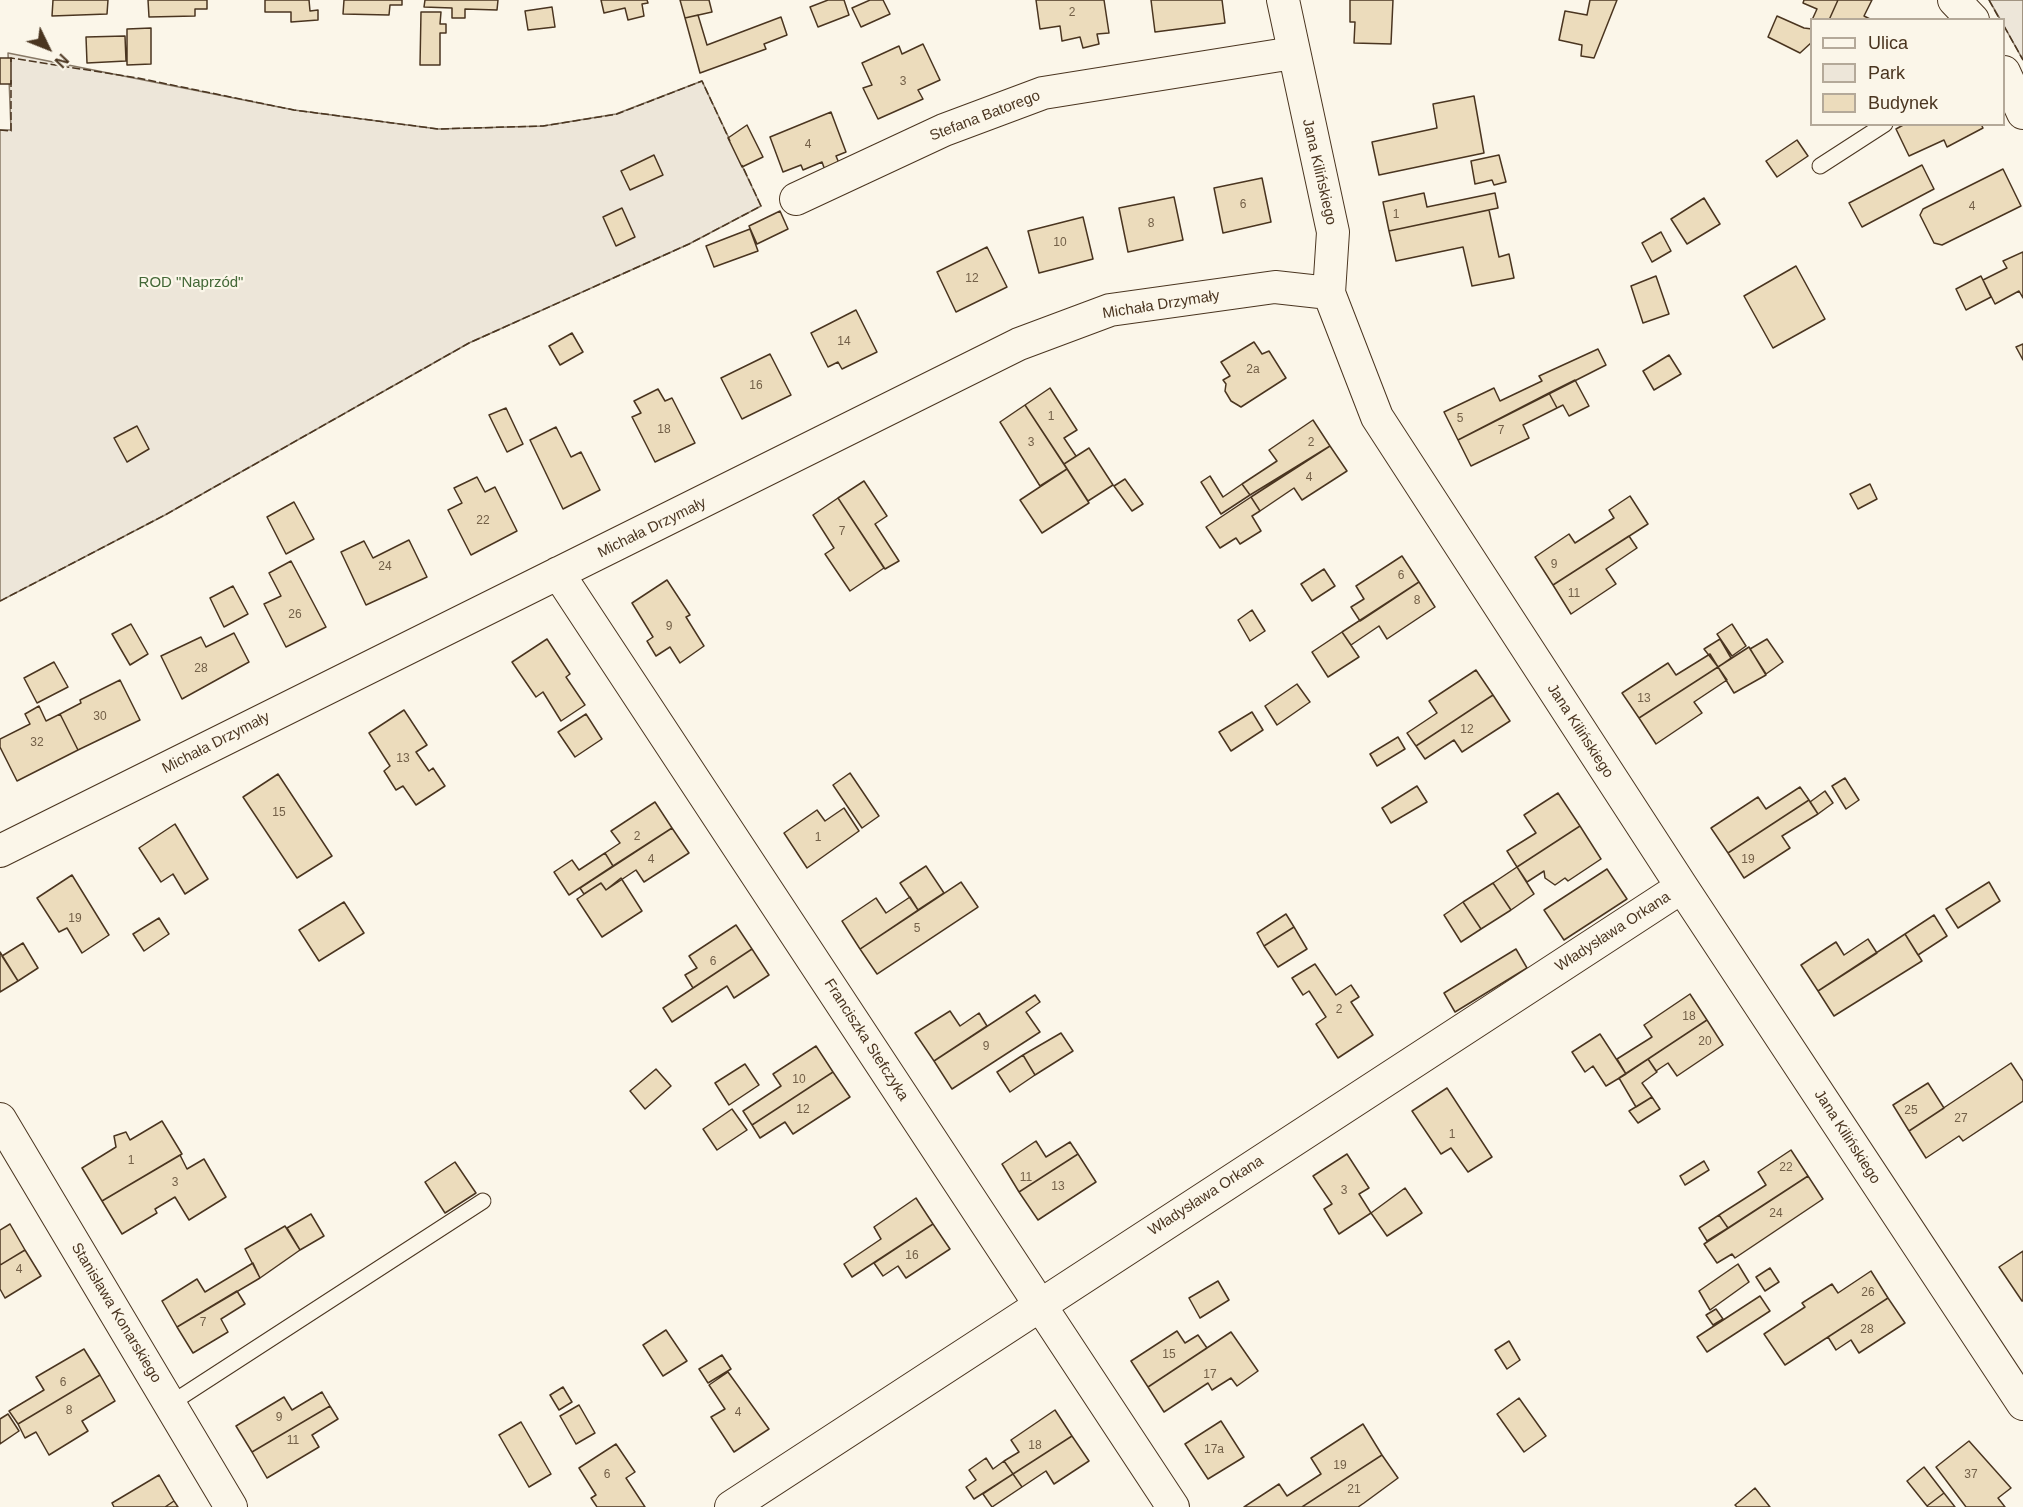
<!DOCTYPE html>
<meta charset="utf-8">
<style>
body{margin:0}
#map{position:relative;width:2023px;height:1507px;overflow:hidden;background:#fbf6e9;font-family:Arial,sans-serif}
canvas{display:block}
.legend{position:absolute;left:1810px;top:18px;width:195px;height:108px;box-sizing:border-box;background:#fbf6e9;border:2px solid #b4a999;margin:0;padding:8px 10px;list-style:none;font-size:18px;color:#4a3520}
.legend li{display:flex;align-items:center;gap:12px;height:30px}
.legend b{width:30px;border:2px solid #b4a999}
.north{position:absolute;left:18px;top:18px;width:60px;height:60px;-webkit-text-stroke:4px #fbf6e9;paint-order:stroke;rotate:133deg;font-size:16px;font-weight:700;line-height:24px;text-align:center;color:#4a3520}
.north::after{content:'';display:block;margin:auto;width:21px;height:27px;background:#4a3520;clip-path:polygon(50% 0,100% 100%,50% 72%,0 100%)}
</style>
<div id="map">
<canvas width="2023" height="1507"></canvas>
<ul class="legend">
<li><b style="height:8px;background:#fbf6e9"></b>Ulica</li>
<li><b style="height:16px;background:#ede6d9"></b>Park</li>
<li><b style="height:16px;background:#ecdcbc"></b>Budynek</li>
</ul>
<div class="north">N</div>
</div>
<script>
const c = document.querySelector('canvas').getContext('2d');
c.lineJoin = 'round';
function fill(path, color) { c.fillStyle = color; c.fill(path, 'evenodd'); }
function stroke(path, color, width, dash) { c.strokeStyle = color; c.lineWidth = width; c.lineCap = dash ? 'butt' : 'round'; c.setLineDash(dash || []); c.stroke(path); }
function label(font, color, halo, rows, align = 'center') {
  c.font = font + ' Arial,sans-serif'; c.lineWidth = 4.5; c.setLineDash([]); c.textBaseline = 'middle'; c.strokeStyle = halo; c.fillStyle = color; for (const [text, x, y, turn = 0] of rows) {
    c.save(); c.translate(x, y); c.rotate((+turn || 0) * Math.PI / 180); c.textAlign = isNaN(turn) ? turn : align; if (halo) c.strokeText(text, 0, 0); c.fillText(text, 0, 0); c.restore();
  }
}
const green = new Path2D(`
 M1989,0H2023V60L2004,26V20L2000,19Z
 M8,53L294,110L438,129L543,126L616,114L702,81L761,206L689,244L469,343L165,515L0,601V130H11Z`);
fill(green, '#ede6d9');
stroke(green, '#887966', 1.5);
const building = new Path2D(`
 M53,0H108L107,14L52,16Z
 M148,0H207V9H195V16L149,17Z
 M265,0H309L310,11L318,10V20L291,22V12H265Z
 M344,0H402V5H390L389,15L343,14Z
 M425,0H498L497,10L465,9V18H452V8L424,7Z
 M601,0H647L648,3L642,4L644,16L628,20L625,8L604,13Z
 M680,0H709L712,12L685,18Z
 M828,0H844L849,15L818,27L810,7Z
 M870,0H883L890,14L861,27L852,8Z
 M1036,0H1104L1109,33L1097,34L1099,44L1083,48L1080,37L1062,41L1060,26L1040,29Z
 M1151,0H1222L1225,23L1155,32Z
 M1350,0H1393L1391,44L1354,43L1355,22H1350Z
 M1590,0H1617L1594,58L1581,56L1582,45L1559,40L1565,11L1587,15Z
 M1804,0H1838L1829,20H1812L1817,9L1803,3Z
 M1838,0H1872L1864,16L1872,20H1829Z
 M552,7L555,27L528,30L525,11Z
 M421,12H441L440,24H446V33H440V65H420Z
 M698,15L707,45L781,17L787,35L764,44L766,49L700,73L685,18Z
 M1777,16L1804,28L1812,29V42L1800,53L1768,37Z
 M151,28V64L127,65V29Z
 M125,36L126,61L87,63L86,37Z
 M923,44L940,80L918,90L923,99L878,119L863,88L872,85L862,63L899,46L902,54Z
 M0,58H11V84H0Z
 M1474,96L1484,153L1379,175L1372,142L1437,128L1433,104Z
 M831,112L846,152L836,156L841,168L826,173L822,162L803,170L801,165L783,172L770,137Z
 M1905,124H1981L1983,128L1947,147L1944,140L1909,156L1896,129Z
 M747,125L763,157L742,167L728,138Z
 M1797,140L1808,156L1777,177L1766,161Z
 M654,155L663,175L630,190L621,171Z
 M1499,155L1506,182L1494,185L1492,180L1475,184L1471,161Z
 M1922,165L1934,189L1862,227L1849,203Z
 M2003,169L2021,206L1942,245L1934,243L1920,215L1923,209Z
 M1262,178L1271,222L1223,233L1214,188Z
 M1424,193L1427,207L1495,193L1498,208L1389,231L1383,202Z
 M1174,197L1183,240L1128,252L1119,208Z
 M1704,198L1720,224L1687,244L1671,219Z
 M622,208L635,237L616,246L603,217Z
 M1489,210L1499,257L1509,254L1514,278L1472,286L1463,247L1396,261L1389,231Z
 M780,211L788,229L757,244L749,226Z
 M1083,217L1093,259L1039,273L1028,231Z
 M750,229L758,251L714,267L706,246Z
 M1661,232L1671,251L1652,262L1642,243Z
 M987,247L1007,287L956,312L937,272Z
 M2023,252V298L2019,291L1995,304L1983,280L2007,268L2003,261Z
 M1796,266L1825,319L1773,348L1744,296Z
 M1656,276L1669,314L1643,323L1631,286Z
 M1981,276L1991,297L1966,310L1956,289Z
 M856,310L877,352L842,369L838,362L828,367L811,333Z
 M572,333L583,352L560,365L549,346Z
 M1254,342L1262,354L1269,351L1286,378L1241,407L1231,401L1225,391L1226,384L1223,380L1230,376L1221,362Z
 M2023,344V360L2016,347Z
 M1598,349L1606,365L1458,440L1444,412L1494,388L1500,401L1542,381L1539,376Z
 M770,354L791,395L742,419L721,378Z
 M1669,355L1681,374L1654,390L1643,371Z
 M1575,380L1589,406L1569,416L1563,405L1557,408L1549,393Z
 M1050,388L1077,430L1064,438L1076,456L1064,464L1025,405Z
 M658,389L665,401L672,398L695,443L655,462L632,417L641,413L634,401Z
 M1549,393L1557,408L1523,425L1529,438L1471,466L1458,440Z
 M1025,405L1067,469L1040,486L1000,422Z
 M506,408L523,444L507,452L489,415Z
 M1313,420L1330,446L1250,495L1242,484L1277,461L1269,450Z
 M137,426L149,449L127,462L114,438Z
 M556,427L571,457L581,452L600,490L563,509L530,440Z
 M1330,446L1347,471L1302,500L1294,488L1260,511L1251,497Z
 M1089,448L1113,485L1088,501L1064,464Z
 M1067,469L1089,503L1042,533L1020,500Z
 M1210,476L1223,497L1242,484L1250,495L1221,514L1201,482Z
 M477,477L485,492L495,487L517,531L471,555L448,510L462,503L454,488Z
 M1125,479L1143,504L1132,511L1114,486Z
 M864,481L887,516L875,524L899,561L885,569L838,498Z
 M1870,484L1877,499L1858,509L1850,494Z
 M1630,496L1648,524L1553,585L1535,557L1569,534L1575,543L1614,518L1609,510Z
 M1251,497L1260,511L1252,516L1261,531L1240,544L1236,538L1220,548L1206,527Z
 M838,498L884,568L850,591L825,554L834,548L813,515Z
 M294,502L314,539L286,554L267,517Z
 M1629,536L1637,548L1606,569L1616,584L1571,614L1553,585Z
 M409,540L427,577L366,605L341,552L364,541L373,558Z
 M1402,556L1419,582L1360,621L1351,607L1364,599L1356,586Z
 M291,561L326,627L286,647L264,604L281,596L269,573Z
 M1324,569L1335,586L1312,601L1301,584Z
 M667,580L690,615L686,617L704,646L680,663L670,647L656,656L647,641L653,637L632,603Z
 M1419,582L1435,607L1387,639L1379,626L1351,645L1342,632Z
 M233,586L248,614L224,627L210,598Z
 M1252,610L1265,631L1250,641L1238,620Z
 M131,624L148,654L130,665L112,634Z
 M1732,624L1746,646L1732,656L1717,634Z
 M1342,632L1359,657L1328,677L1312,652Z
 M234,633L249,662L182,699L161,656L201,637L206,647Z
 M547,639L570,674L566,677L585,705L561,721L543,692L536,697L512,662Z
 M1720,639L1731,658L1718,667L1704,649Z
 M1767,639L1783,662L1766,674L1750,649Z
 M1749,647L1766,675L1734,693L1718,667Z
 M1710,654L1718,667L1639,718L1622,693L1668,663L1676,675Z
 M54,662L68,687L37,703L24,678Z
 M1718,667L1727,680L1694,702L1702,713L1656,744L1639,718Z
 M1476,670L1493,695L1416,746L1407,733L1437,713L1429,701Z
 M120,680L140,720L78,750L60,714L81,703L80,700Z
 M1297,684L1310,702L1277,725L1265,706Z
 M1493,695L1510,721L1462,752L1454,740L1425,759L1416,746Z
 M39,706L46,721L60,714L78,750L17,781L0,747V739L30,724L25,714Z
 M404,710L427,745L416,752L429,771L433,768L445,786L416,805L403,786L396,790L384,771L390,766L369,733Z
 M1252,712L1263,730L1231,751L1219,732Z
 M586,714L602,739L575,757L558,732Z
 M1398,737L1405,749L1377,766L1370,754Z
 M850,773L879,816L862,828L833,785Z
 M278,774L332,856L297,878L243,797Z
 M1845,778L1859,800L1846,809L1832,786Z
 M1417,786L1427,802L1391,823L1382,808Z
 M1800,787L1809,800L1728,853L1711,828L1758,797L1766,809Z
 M1825,791L1833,803L1818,814L1810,802Z
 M1558,793L1580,826L1517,867L1507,851L1536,833L1524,815Z
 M1809,800L1818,814L1782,836L1790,848L1744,878L1728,853Z
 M655,802L672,828L613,866L605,853L620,843L611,831Z
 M844,808L859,831L807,868L784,833L817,810L825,821Z
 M175,824L208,879L185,894L173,874L161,882L139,848Z
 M1580,826L1601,859L1568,881L1565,878L1555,885L1545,878L1544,871L1527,882L1517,867Z
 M672,828L689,853L644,882L636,870L606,890L601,883L584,894L580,888Z
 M605,853L613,866L569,895L554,872L572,860L579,870Z
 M926,866L944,893L918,910L900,883Z
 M1517,867L1534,894L1511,910L1493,883Z
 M1607,869L1627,899L1564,940L1544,910Z
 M72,875L109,935L82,953L67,928L59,932L37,898Z
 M621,878L642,911L602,937L577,899L601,883L606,890Z
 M961,882L978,907L877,974L860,949Z
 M1989,882L2000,901L1958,928L1946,909Z
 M1493,883L1511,910L1481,929L1463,902Z
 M910,897L918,910L860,949L842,921L876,898L886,913Z
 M344,902L364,933L319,961L299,930Z
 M1463,902L1481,929L1461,942L1444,915Z
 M1286,914L1294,927L1264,946L1257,933Z
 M1934,915L1947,936L1918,955L1905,934Z
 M159,918L169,934L144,951L133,934Z
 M736,925L752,949L693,988L685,975L697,968L689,956Z
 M1294,927L1307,949L1278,967L1264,946Z
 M1905,934L1922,961L1834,1016L1818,991Z
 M1868,939L1877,953L1818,991L1801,965L1836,942L1844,955Z
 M23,943L38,968L18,981L2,956Z
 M752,949L769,975L734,998L727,986L672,1022L663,1008Z
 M1516,949L1527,968L1455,1012L1444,993Z
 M0,952L18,981L0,992Z
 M1315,964L1336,995L1351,985L1359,997L1351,1002L1373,1035L1338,1058L1316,1024L1326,1017L1309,991L1303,995L1292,978Z
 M1690,994L1707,1020L1626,1074L1617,1059L1652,1037L1644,1025Z
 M1035,995L1040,1002L1026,1012L1040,1032L952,1089L934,1061Z
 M950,1011L960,1026L979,1013L987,1026L934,1061L915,1033Z
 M1707,1020L1723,1045L1677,1076L1668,1063L1656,1071L1648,1059Z
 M1061,1033L1073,1051L1035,1075L1023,1055Z
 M1600,1034L1626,1074L1606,1086L1593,1066L1585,1072L1572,1052Z
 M816,1046L833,1072L752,1125L743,1111L781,1086L773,1074Z
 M1023,1055L1035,1075L1010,1092L997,1072Z
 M1648,1059L1657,1072L1642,1083L1652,1097L1636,1107L1619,1078Z
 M2011,1063L2023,1081V1101L1963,1141L1959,1136L1926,1158L1909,1131Z
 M745,1064L759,1085L729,1105L715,1083Z
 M656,1069L671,1086L645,1109L630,1091Z
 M833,1072L850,1097L793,1134L785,1122L760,1138L752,1125Z
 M1928,1083L1944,1108L1909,1131L1893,1105Z
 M1447,1088L1492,1157L1468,1172L1451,1148L1441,1154L1412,1111Z
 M1652,1097L1660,1109L1638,1123L1629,1111Z
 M732,1109L747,1130L717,1150L703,1129Z
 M162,1121L182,1154L102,1201L82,1168L116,1147L114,1136L126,1132L130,1140Z
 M1036,1141L1046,1157L1070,1142L1078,1154L1019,1192L1002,1164Z
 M1791,1150L1808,1176L1728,1228L1719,1215L1766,1185L1758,1172Z
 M1078,1154L1096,1182L1038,1220L1019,1192Z
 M1347,1154L1369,1188L1359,1194L1371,1213L1339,1234L1324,1209L1332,1204L1313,1176Z
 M180,1155L187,1169L204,1159L226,1197L189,1220L175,1197L155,1209L157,1213L122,1234L102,1201Z
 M1704,1161L1709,1170L1685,1185L1680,1176Z
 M455,1162L476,1193L445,1213L425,1182Z
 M1808,1176L1823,1199L1735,1258L1732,1254L1717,1263L1704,1244Z
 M1405,1188L1422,1213L1387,1236L1371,1213Z
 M916,1198L933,1224L852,1277L844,1264L881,1239L874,1227Z
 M311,1214L324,1236L300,1250L287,1228Z
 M1719,1215L1728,1228L1707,1241L1699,1228Z
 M10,1224L25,1250L0,1265V1230Z
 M933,1224L950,1249L906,1278L898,1266L883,1276L874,1263Z
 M285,1226L300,1250L260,1278L245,1249Z
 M25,1250L41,1276L5,1298L0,1289V1265Z
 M2023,1251V1301H2022L1999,1267Z
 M253,1263L260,1278L177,1327L162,1301L197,1279L205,1292Z
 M1738,1264L1749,1282L1710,1310L1699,1291Z
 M1770,1268L1779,1282L1765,1291L1756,1277Z
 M1871,1271L1888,1298L1785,1365L1764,1334L1805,1307L1802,1303L1832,1284L1838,1293Z
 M1218,1281L1229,1300L1200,1318L1189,1298Z
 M237,1291L245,1304L221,1319L228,1332L193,1353L177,1327Z
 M1760,1296L1770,1311L1707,1352L1697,1337Z
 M1888,1298L1905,1323L1859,1353L1851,1340L1836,1350L1828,1337Z
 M1716,1309L1723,1319L1713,1325L1706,1315Z
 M666,1330L687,1361L663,1376L643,1345Z
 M1177,1331L1185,1343L1198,1335L1207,1348L1148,1387L1131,1361Z
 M1231,1332L1258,1371L1237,1386L1231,1378L1212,1390L1208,1383L1164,1412L1148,1387Z
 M1509,1341L1520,1360L1507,1369L1495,1350Z
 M84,1349L100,1375L18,1424L9,1411L44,1390L36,1377Z
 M722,1355L731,1369L708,1383L699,1369Z
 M728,1372L769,1429L734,1452L711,1417L725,1409L709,1385Z
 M100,1375L115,1401L82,1421L88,1431L49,1455L36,1432L25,1438L18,1424Z
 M563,1387L572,1402L559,1410L550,1395Z
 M322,1392L330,1406L252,1452L236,1426L284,1397L292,1410Z
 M1519,1398L1546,1436L1524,1452L1497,1414Z
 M579,1405L595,1433L576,1444L560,1416Z
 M330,1406L338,1419L312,1435L319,1447L267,1478L252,1452Z
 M1055,1410L1072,1436L1013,1474L1004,1461L1019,1452L1011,1440Z
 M8,1414L19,1431L0,1444V1419Z
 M1221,1421L1244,1457L1208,1479L1185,1444Z
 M521,1422L551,1474L529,1487L499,1435Z
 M1363,1424L1382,1455L1302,1507H1244L1279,1484L1287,1496L1321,1474L1311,1458Z
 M1072,1436L1089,1461L1054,1484L1046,1471L1022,1487L1013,1474Z
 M1969,1441L2011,1488L1998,1498L2005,1507H1966L1936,1467Z
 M616,1444L635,1472L626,1478L645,1507H597L591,1498L596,1495L579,1468Z
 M1382,1455L1398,1478L1364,1503L1358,1507H1302Z
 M986,1458L993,1469L1004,1461L1013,1474L974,1499L966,1487L976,1480L969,1470Z
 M1924,1467L1944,1493L1927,1506L1907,1481Z
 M1013,1474L1022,1487L992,1507L983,1494Z
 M159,1475L174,1501L165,1507H114L112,1503Z
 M1755,1488L1770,1507H1737L1735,1505Z
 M1944,1493L1955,1507H1928L1927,1506Z
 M174,1501L178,1507H165Z`);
fill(building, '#ecdcbc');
stroke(building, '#4a3520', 1.5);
const service = new Path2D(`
 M1820,166L1885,124
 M170,1404L483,1201`);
const minor = new Path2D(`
 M1283,0L1333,232L1329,293L1377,417L1682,887L2023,1404
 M1954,0L1973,20
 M2004,72L2023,113
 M796,199L944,130L1043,93L1293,53
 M558,573L1173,1507
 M0,851L1019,344L1110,310L1275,287L1329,293
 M0,1119L231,1507
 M731,1507L1682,887`);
stroke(service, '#4a3520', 17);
stroke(minor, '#4a3520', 34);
stroke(service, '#fbf6e9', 15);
stroke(minor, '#fbf6e9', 32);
stroke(new Path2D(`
 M1989,0L2000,20
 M2004,26L2023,60
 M11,62V58L138,78L294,110L438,129L543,126L617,114L702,81L730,141
 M0,130L11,131V80
 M0,601L165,515L469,343L689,244L761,206L742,165`), '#4a3520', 1.5, [8, 3]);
label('12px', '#725f47', null, [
 ["2",1072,13],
 ["3",903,82],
 ["4",808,145],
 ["6",1243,205],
 ["4",1972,207],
 ["1",1396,215],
 ["8",1151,224],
 ["10",1060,243],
 ["12",972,279],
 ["14",844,342],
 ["2a",1253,370],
 ["16",756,386],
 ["1",1051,417],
 ["5",1460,419],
 ["18",664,430],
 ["7",1501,431],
 ["3",1031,443],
 ["2",1311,443],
 ["4",1309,478],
 ["22",483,521],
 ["7",842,532],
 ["9",1554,565],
 ["24",385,567],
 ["6",1401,576],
 ["11",1574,594],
 ["8",1417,601],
 ["26",295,615],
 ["9",669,627],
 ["28",201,669],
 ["13",1644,699],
 ["30",100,717],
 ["12",1467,730],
 ["32",37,743],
 ["13",403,759],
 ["15",279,813],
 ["2",637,837],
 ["1",818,838],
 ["4",651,860],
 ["19",1748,860],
 ["19",75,919],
 ["5",917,929],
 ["6",713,962],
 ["2",1339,1010],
 ["18",1689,1017],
 ["20",1705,1042],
 ["9",986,1047],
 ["10",799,1080],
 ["12",803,1110],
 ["25",1911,1111],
 ["27",1961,1119],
 ["1",1452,1135],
 ["1",131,1161],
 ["22",1786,1168],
 ["11",1026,1178],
 ["3",175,1183],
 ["13",1058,1187],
 ["3",1344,1191],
 ["24",1776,1214],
 ["16",912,1256],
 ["4",19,1270],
 ["26",1868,1293],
 ["7",203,1323],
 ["28",1867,1330],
 ["15",1169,1355],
 ["17",1210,1375],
 ["6",63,1383],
 ["8",69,1411],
 ["4",738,1413],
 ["9",279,1418],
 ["11",293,1441],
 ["18",1035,1446],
 ["17a",1214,1450],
 ["19",1340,1466],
 ["6",607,1475],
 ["37",1971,1475],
 ["21",1354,1490]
]);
label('15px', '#4a3520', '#fbf6e9', [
 ["Stefana Batorego",985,116,-21],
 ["Jana Kilińskiego",1319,172,77],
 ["Michała Drzymały",1161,305,-9],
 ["Michała Drzymały",652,528,-26],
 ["Jana Kilińskiego",1580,731,57],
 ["Michała Drzymały",216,743,-27],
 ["Władysława Orkana",1613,932,-33],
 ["Franciszka Stefczyka",866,1040,57],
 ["Jana Kilińskiego",1847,1137,57],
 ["Władysława Orkana",1206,1196,-33],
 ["Stanisława Konarskiego",116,1313,59]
]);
label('15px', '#436837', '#fbf6e9', [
 ["ROD \"Naprzód\"",191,283]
]);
</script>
